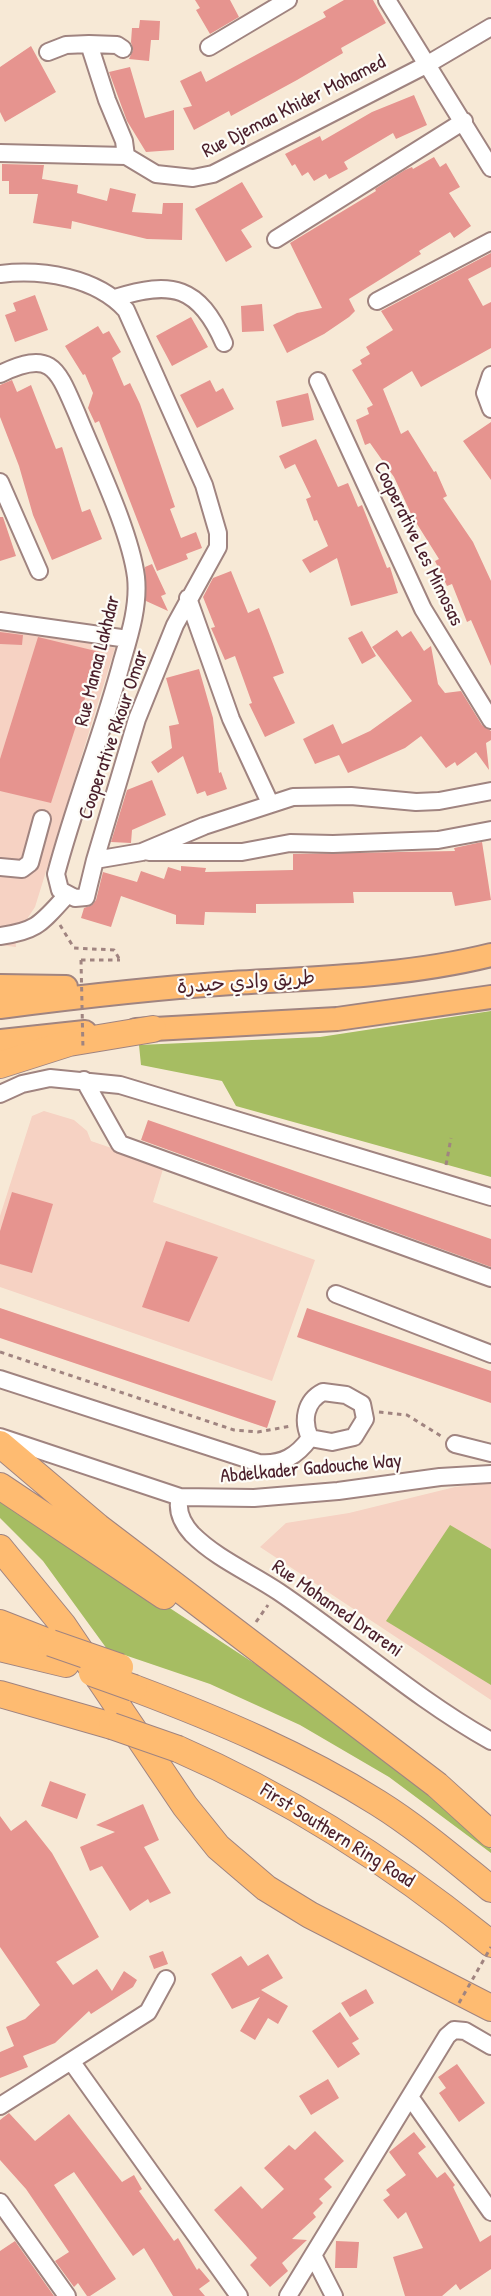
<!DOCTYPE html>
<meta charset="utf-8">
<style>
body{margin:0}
canvas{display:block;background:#f7e9d6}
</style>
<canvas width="491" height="2296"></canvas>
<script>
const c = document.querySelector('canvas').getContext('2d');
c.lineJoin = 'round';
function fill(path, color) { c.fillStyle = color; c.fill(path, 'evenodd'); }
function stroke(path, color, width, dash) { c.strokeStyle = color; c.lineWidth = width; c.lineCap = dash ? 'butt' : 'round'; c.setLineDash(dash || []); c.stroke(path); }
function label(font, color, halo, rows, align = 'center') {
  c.font = font + ' "Patrick Hand","Playpen Sans Arabic",sans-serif'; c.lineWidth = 4.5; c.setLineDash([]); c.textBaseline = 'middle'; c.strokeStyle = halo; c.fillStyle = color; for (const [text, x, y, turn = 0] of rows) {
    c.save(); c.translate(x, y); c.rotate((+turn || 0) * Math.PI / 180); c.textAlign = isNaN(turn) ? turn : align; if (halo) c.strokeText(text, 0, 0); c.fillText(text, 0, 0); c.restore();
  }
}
fill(new Path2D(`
 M0,620L115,648L35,907L27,919L14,927L16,947L0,945Z
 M44,1111L74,1120L87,1131L91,1141L164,1166L153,1202L315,1260L272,1381L0,1287V1216L32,1116Z
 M491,1483V1700L260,1547L286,1523L349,1513L455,1487Z`), '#f6d2c3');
fill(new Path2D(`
 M491,1011V1177L236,1106L222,1081L141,1065L139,1045L320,1037Z
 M0,1497L266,1671L391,1761L480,1838L491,1849V1853L389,1777L300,1725L210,1684L107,1649L43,1561L0,1518Z
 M450,1525L491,1549V1685L386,1621Z`), '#a6bd62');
fill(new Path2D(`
 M195,0H230L239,17L210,34L196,10L200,8Z
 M344,0H373L386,23L341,48L343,53L297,80L231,116L229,111L194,130L183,108L192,106L180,81L201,71L206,82L326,17L323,12Z
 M140,20L160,21L159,40H151L149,61L129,59L133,50L131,42L132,28H139Z
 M31,46L56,92L5,122L0,112V67Z
 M130,67L145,118L174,110V150L146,152L127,121L109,72Z
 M414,95L427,125L396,139L393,133L344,162L348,169L329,179L326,174L314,181L308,172L302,176L295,164L292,166L285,154L320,136L322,141L372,112Z
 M434,157L440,167L446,163L460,187L449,193L471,226L454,238L450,232L419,251L421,254L349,299L355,311L349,317L324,334L287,353L273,325L297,313L322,308L290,243L376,191L375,189L405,170L412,167L413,169Z
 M2,164L44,165L42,179L78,185L77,193L107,201L110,188L136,194L132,212L162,214L163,203H183L182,240L147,239L72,221L71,229L33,223L38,194H9V181H2Z
 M242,182L263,217L241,230L252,247L226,262L195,209Z
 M491,253V267L468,279L483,306L491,302V348L421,387L412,371L383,389L401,434L408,430L434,472L436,471L447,496L443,498L473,542L491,581V666L471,620L467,622L452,584L447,586L435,561L439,559L412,516L394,477L370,443L365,445L356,420L369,414L367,408L373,405L352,370L362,364L360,360L370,354L366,347L393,330L381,311Z
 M35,295L48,330L15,342L5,315L16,311L13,303Z
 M262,304L264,331L242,332L241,306Z
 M191,317L208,347L172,366L156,336Z
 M98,326L103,334L109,331L121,352L112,358L124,386L130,383L140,404L175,507L170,509L181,538L196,532L202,548L186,554L188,559L157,571L99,421L95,423L88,408L93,393L85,374L83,375L65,346Z
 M12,380L17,392L31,385L56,449L62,447L82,512L90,509L102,539L52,560L33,515L19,466L0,417V385Z
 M210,380L216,392L223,388L234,409L197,428L180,395Z
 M308,393L314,420L282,427L276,401Z
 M491,422V480L463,441Z
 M316,439L338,487L348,483L358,507L362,505L387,568L390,567L398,593L351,606L337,558L310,573L302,560L328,546L317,520L314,521L306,499L311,497L295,464L285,469L279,456Z
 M0,517H3L16,556L0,561Z
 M152,564L166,594L161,596L168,611L146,601L145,567Z
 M231,571L248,613L259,608L270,636L284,673L273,677L295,723L265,737L249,704L252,703L235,656L225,660L211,628L215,627L203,597L213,578Z
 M397,630L402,637L411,631L424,651L431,646L438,684L445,693L461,691L482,725L491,731V740L486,743L489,770L476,752L457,766L455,762L446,768L421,736L405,748L348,773L339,755L315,764L303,739L333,724L342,744L370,731L412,701L372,647Z
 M362,631L376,656L362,664L348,638Z
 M0,632L23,635L22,645L0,644Z
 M38,637L100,652L51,803L0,791V759Z
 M199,669L213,718L219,773L221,772L227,789L207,796L205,791L197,794L183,756L158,773L151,762L172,748L169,726L179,724L166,678Z
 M152,780L166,815L132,830L131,843L111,842L127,790Z
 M482,842L491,900L455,906L452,892H353L354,903L256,904V913L205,912L204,925L176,924V915L121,896L111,927L81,918L84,908L92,905L96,900L103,872L137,882L141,871L164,879L168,867L181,871V866L206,868L205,872L293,870V854L455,851L454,848Z
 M148,1120L491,1239V1267L141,1140Z
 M12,1192L53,1204L32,1273L0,1264V1231Z
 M166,1241L218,1257L189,1322L142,1307Z
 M0,1308L276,1401L267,1428L0,1338Z
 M307,1308L491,1371V1403L297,1337Z
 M50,1781L86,1794L77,1819L41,1806Z
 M143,1804L159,1840L144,1847L171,1893L150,1903L148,1899L130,1911L102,1866L90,1871L80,1847L115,1832L96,1825Z
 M0,1816L11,1831L26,1820L52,1853L99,1937L56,1962L73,1985L97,1969L112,1991L124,1971L137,1980L133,1987L91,2014L89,2011L55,2043L23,2056L28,2067L0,2078V2052L14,2046L6,2027L25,2019L40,2005L0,1947Z
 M163,1951L168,1964L154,1969L149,1956Z
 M268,1954L283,1978L261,1990L288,2006L278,2024L268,2018L255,2040L240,2031L260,1997L232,2009L211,1974L241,1956L248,1966Z
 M366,1989L374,2003L350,2017L341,2003Z
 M340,2012L359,2039L352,2043L360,2054L338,2068L312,2031Z
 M457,2064L485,2103L459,2122L439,2093L446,2088L438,2077Z
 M328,2079L339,2098L311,2115L299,2096Z
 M9,2113L35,2141L69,2114L122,2182L134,2175L142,2189L139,2191L174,2241L178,2238L197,2270L199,2268L210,2281L199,2289L205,2296H173L144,2248L133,2256L74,2172L54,2185L116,2279L90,2296H87L78,2283L74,2287L55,2261L69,2252L26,2189L0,2160V2120Z
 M315,2131L344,2161L324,2179L332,2187L319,2199L323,2203L313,2213L316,2217L292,2239L307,2240L282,2263L288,2271L270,2287L250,2265L257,2258L214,2210L241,2186L262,2209L284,2189L264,2168L289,2145L295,2150Z
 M414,2132L426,2147L418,2153L437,2178L445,2172L455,2185L453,2187L480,2242L491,2235V2269L460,2290L456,2284L442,2296H405L393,2257L423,2248L406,2212L398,2219L383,2200L390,2195L386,2190L406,2175L389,2152Z
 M15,2241L54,2296H0V2251Z
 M336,2241L359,2242L357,2268H335Z`), '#e6948f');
const minor = new Path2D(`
 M387,0L491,168
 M89,44L117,45L123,49
 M209,47L288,0
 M48,52L66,45L89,44L107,100L124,141L126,156
 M0,153L126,156L156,174L193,178L213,174L428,64L491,27
 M276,239L464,121
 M0,274C42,269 96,277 126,310L204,485L218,533V547L175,625L137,719L95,860L142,852L204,826L293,797L351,796L416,802L439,801L491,791
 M115,298C172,280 199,286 224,343
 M377,301L491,241
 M0,374C52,349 57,368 77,414C95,459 130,530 136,577C139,605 130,634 122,661C103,733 75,802 56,874L60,890L75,898L86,897L95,860
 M491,375L485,393L491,409
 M318,381L423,609L491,720
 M0,482L39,571
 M188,598L231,719L270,803
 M0,621L128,639
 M149,852H242L290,843L333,844L438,840L491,830
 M0,867L22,869L30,863L42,819
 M0,936C38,931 42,922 67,895
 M84,1080L120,1144L491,1278
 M0,1094L22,1084L50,1078L120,1085L491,1197
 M336,1294L491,1354
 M0,1379L259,1463C282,1465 297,1456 310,1438
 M323,1392L346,1395L362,1404L365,1419L354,1437L332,1442L310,1438C302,1421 305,1401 323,1392Z
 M0,1437L180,1497L254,1498L338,1491L440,1477L491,1474
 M455,1444L491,1453
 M180,1497C176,1511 183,1524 192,1534C217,1559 251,1573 279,1592C350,1640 416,1699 491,1741
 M71,2061L148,2012L166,1979
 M410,2097L491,2212
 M0,2106L71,2061L239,2296
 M0,2202L67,2296
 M313,2255L334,2296
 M288,2296L447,2036L454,2030L465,2031L491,2046`);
const major = new Path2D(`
 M0,986L66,987
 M0,1007C77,997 154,988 232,983C318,978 407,976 491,955
 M136,1030L337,1019L491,997
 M0,1041L85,1032`);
const highway = new Path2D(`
 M0,1065L69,1043L153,1029
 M0,1444L98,1527L437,1785L491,1834
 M0,1486L164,1596
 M0,1548L63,1625L185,1806L218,1847L266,1888L310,1915L491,2008
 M0,1623L51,1643
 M0,1648L66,1664
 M134,1688C219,1720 302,1755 378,1803C418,1828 455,1860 491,1889
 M0,1694L112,1726
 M178,1749C293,1799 394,1865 491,1944`);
stroke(minor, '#a08480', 20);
stroke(major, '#a08480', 26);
stroke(highway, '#a08480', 28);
stroke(new Path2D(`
 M60,925L74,948L114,950L120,960
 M81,960H120
 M446,1165L451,1138
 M0,1352L234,1430L258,1432L291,1426
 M379,1412L407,1415L441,1436
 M256,1622L268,1605`), '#a08480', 3, [4.5, 4.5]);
stroke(minor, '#fff', 16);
stroke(major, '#febb71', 22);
stroke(highway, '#febb71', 26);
const highwayBridge = new Path2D(`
 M51,1643L120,1667
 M92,1673L134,1688
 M112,1726L178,1749`);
stroke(highwayBridge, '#a08480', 28, []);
stroke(new Path2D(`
 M81,960L83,1050
 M459,2003L491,1947`), '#a08480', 3, [4.5, 4.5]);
stroke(highwayBridge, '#febb71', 26);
label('20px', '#4a1f2b', '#fdfcf7', [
 ["Rue Djemaa Khider Mohamed",294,107,-27],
 ["Cooperative Les Mimosas",418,544,64],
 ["Rue Manaa Lakhdar",98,661,-76],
 ["Cooperative Rkour Omar",114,735,-71],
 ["طريق وادي حيدرة",246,983,-4],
 ["Abdelkader Gadouche Way",311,1469,-5],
 ["Rue Mohamed Drareni",337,1609,35],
 ["First Southern Ring Road",337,1836,32]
]);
</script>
